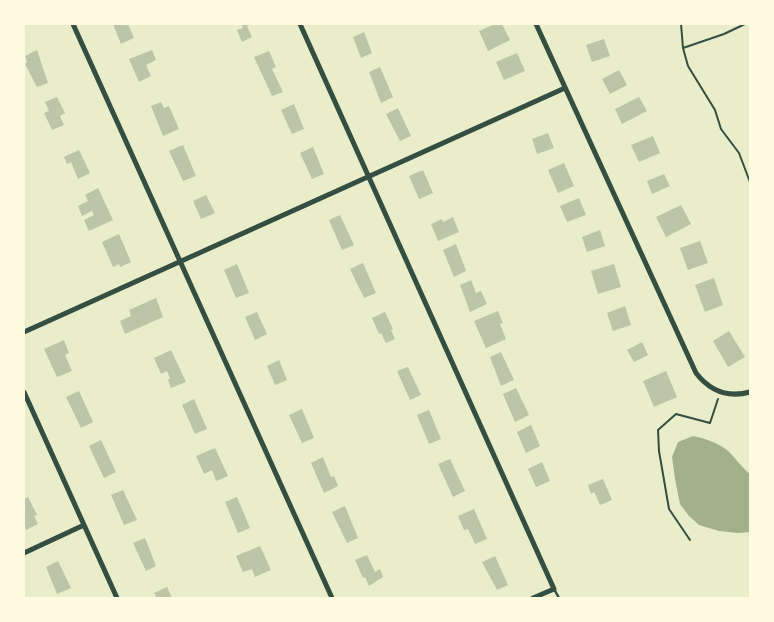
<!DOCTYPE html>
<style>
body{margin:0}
#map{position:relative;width:774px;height:622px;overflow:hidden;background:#e9edc9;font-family:"Fira Sans",sans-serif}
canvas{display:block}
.frame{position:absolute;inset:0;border:25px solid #fefae0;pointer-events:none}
</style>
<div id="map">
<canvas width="774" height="622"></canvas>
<div class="frame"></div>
</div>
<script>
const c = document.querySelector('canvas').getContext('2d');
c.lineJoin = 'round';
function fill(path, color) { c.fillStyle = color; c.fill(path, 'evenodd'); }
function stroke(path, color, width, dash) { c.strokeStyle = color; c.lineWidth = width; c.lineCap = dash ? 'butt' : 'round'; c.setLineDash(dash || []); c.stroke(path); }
fill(new Path2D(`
 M693,436C704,438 718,443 727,450C735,457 740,466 750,474V532L738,533L719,531L699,525L689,516L680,504L675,479L672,457L678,442Z`), '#a3b18a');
fill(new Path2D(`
 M113,24H128L134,38L121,44Z
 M241,24H252L247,26L252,37L242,42L237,30L243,28Z
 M495,24H502L510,40L488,51L479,31Z
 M364,32L372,53L361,58L353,37Z
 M604,39L610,56L592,62L586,45Z
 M37,50L48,83L37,87L25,64L27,62L25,56Z
 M152,50L156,60L146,65L151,76L139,82L129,59Z
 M269,51L276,67L272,69L283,92L272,96L254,57Z
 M517,53L525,71L504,80L496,62Z
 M380,67L393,97L381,103L369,72Z
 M619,70L627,85L610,94L602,79Z
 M57,97L65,113L60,116L64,125L52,130L44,113L49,111L45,102Z
 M639,97L647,111L622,124L615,109Z
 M161,102L164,108L169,106L179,129L163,136L151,106Z
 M294,104L304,129L292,134L281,110Z
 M398,108L411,136L400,141L386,114Z
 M548,133L554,148L537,154L532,139Z
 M653,136L660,153L639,162L631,145Z
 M183,145L196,176L183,181L169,151Z
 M313,147L324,174L312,179L300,153Z
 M79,150L90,173L78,179L71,162L67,164L64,157Z
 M564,163L574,186L558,193L548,170Z
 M423,170L433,193L419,199L409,176Z
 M664,174L670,186L652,194L647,181Z
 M98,188L113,220L89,231L84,220L94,215L92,211L82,216L78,206L88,201L85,195Z
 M206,195L215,213L201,219L193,201Z
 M579,198L586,215L567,222L560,206Z
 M681,205L691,224L666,237L656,217Z
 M340,215L354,245L342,250L329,220Z
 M453,217L459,232L438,241L431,224L442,219L443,222Z
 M600,230L605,246L587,252L582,237Z
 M119,234L131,262L120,267L119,264L113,267L102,242Z
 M700,241L708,263L688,270L680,248Z
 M456,244L466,271L454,277L443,250Z
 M363,263L376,293L364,298L350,269Z
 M237,264L249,293L236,298L224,270Z
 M614,264L621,287L598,294L591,271Z
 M714,278L723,305L705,312L695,285Z
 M471,280L476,293L481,291L487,304L470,312L460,285Z
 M156,298L163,317L125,334L120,321L131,316L129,310Z
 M625,306L631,325L613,331L607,313Z
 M498,311L503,323L500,324L506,339L486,348L474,321Z
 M257,312L267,334L255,340L245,317Z
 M385,312L393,329L391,330L395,339L386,343L381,333L379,334L372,318Z
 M729,331L745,357L728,367L713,341Z
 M64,340L69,353L65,355L72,371L57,377L44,349Z
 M642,342L648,355L634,362L627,350Z
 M171,350L186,382L171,388L168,380L170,378L167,371L161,374L154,358Z
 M501,352L514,380L501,386L490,357Z
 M279,360L287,380L275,385L267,366Z
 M408,367L421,395L410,400L397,371Z
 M666,371L677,397L654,407L643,381Z
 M516,388L529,415L515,422L503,394Z
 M79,391L93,422L81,428L66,397Z
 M194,399L207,429L195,434L182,405Z
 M302,409L314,438L302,443L289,415Z
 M429,410L441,439L429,444L417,415Z
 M531,425L540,446L526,453L517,432Z
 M101,440L116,472L104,478L89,446Z
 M215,448L228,476L216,481L212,470L204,474L196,456Z
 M323,457L331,477L334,476L338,486L324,493L311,463Z
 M450,459L465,491L453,497L438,464Z
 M542,462L550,481L536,487L528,469Z
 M603,479L612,500L600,505L594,492L591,494L588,485Z
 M123,490L137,520L124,525L111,495Z
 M28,497L37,515L34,516L38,524L26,530L24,525V499Z
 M237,497L250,528L238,533L225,502Z
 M345,506L358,538L347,543L332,512Z
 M474,509L487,539L475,544L468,529L464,530L458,516Z
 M145,538L156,566L146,571L133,543Z
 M260,546L271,570L255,577L252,569L243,572L236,556Z
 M367,555L375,572L380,569L383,577L369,586L365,577L363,578L355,560Z
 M495,556L508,585L497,590L482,562Z
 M58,561L71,588L57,594L46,567Z
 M167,587L172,598H157L154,593Z`), '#bcc5a7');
stroke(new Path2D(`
 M681,24L683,48L688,66L715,110L721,129L739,153L750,182
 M683,48L724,34L745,24
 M690,540L669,509L659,451L658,430L676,414L710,423L718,399`), '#344e41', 2);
stroke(new Path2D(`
 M554,589L559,598`), '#344e41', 2.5);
stroke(new Path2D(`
 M73,24L332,598
 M300,24L554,589L533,598
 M536,24L696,373C710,391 728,398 750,392
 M24,332L565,88
 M24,392L117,598
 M24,553L84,525`), '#344e41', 5);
</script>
